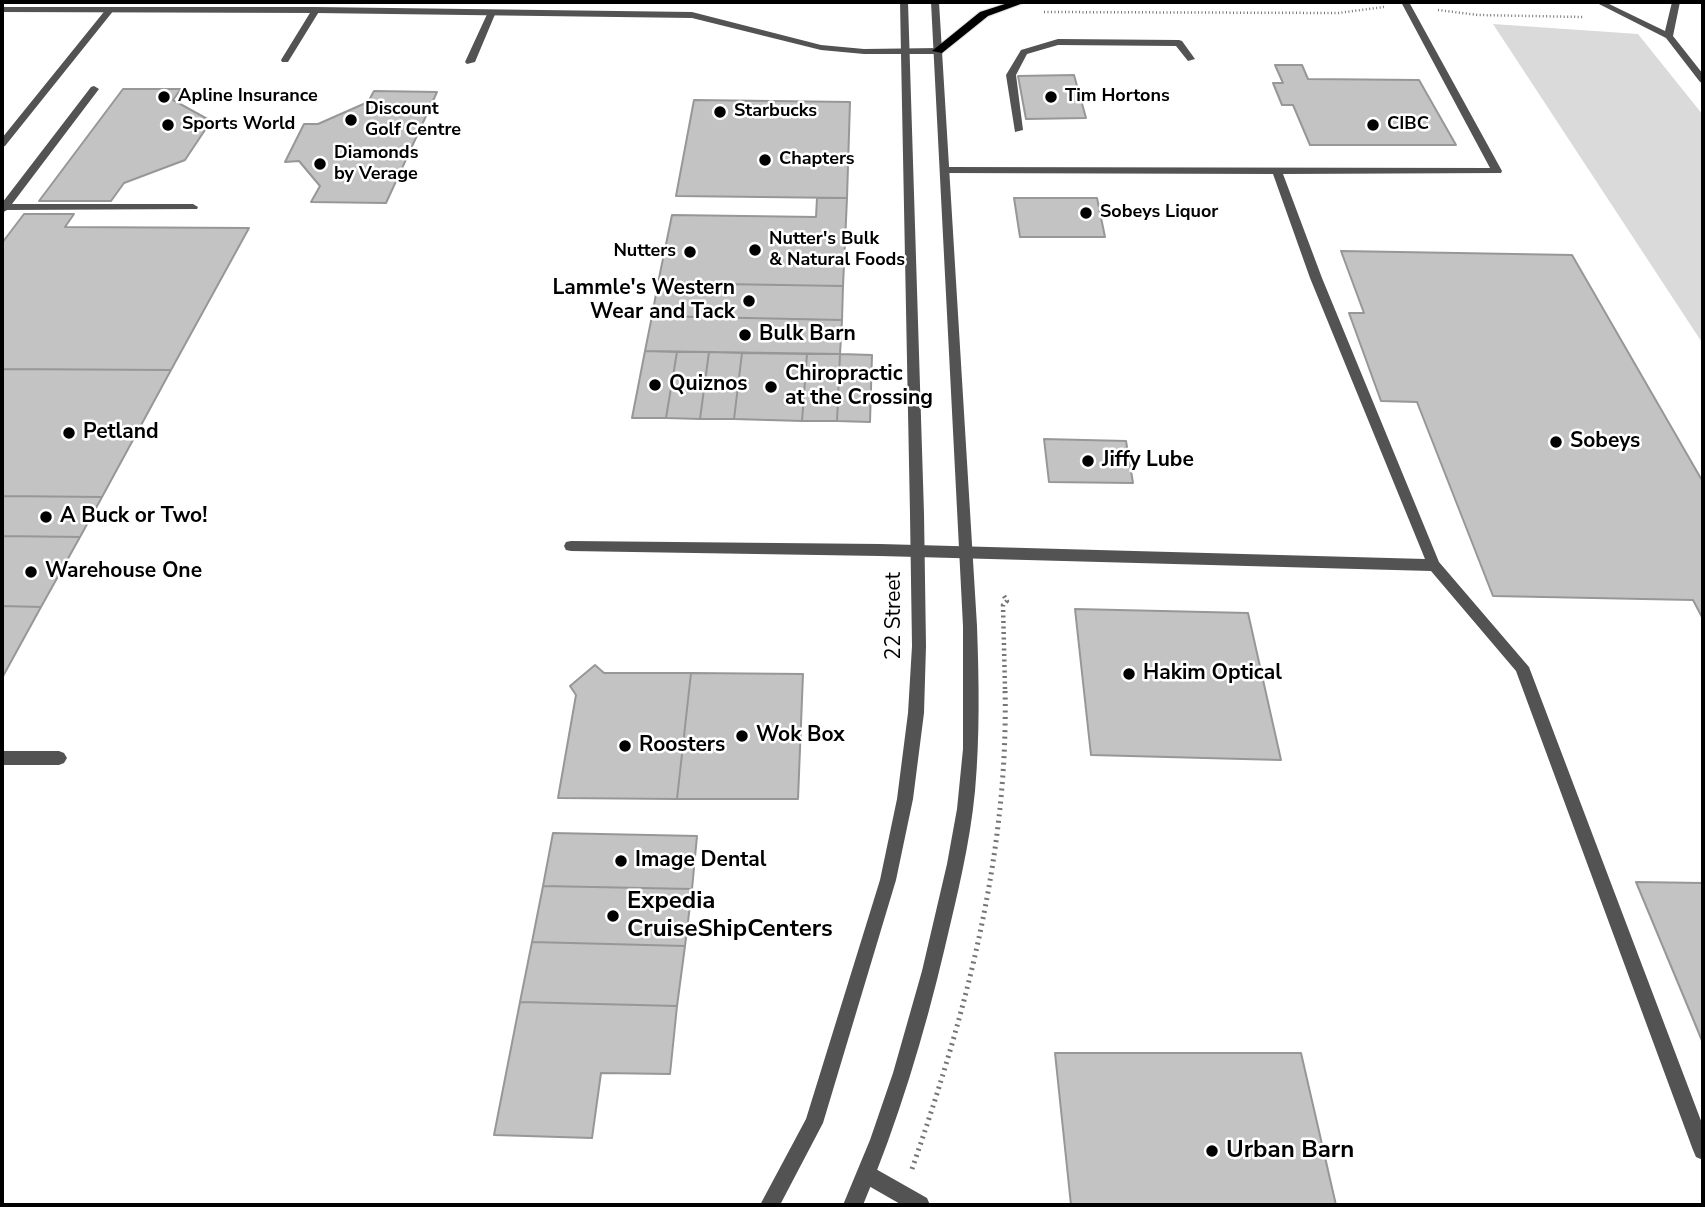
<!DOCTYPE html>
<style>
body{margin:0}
#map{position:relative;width:1705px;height:1207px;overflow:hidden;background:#fff;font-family:"Nunito Sans",sans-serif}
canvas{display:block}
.frame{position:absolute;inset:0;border:4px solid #000;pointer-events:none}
</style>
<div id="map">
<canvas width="1705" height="1207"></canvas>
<div class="frame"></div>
</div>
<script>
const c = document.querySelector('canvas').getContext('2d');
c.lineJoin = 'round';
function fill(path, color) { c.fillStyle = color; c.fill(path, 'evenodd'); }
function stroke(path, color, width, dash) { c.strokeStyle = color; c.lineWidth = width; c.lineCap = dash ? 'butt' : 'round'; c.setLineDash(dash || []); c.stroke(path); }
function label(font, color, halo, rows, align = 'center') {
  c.font = font + ' "Nunito Sans",sans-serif'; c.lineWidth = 5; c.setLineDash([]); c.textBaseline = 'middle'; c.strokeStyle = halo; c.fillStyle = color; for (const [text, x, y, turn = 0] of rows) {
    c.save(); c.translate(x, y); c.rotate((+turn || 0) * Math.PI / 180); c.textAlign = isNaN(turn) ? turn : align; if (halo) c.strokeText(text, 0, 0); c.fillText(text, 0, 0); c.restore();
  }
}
fill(new Path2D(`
 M1493,24L1638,34L1703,115V344Z`), '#dadada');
const building = new Path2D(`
 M1275,65H1302L1308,79L1419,80L1456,145H1310L1293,105H1282L1273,83H1283Z
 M1074,75L1086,118L1026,119L1018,76Z
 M123,89H181L173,100L211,121L185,160L124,183L111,201H39Z
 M374,91L437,92L386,203L311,202L320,186L299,161L285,162L304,124H318L368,102Z
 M694,100L850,102L847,198L676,196Z
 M817,198H847L843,286L658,283L672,215L816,217Z
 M1014,198H1097L1105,237H1020Z
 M24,214H74L65,227L249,228L171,370L2,369V243Z
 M1341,251L1572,255L1703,482V619L1693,600L1493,596L1417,402L1381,401L1349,313H1364Z
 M658,283L843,286L842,320L652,316Z
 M652,316L842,320L840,354L645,351Z
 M645,351L677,352L666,418H632Z
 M677,352H709L700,419L666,418Z
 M709,352L742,353L734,419H700Z
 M742,353L807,354L802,421L734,419Z
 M807,354H840L837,421H802Z
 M840,354L872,355L870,422L837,421Z
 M2,369L171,370L102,497L2,496Z
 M1044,439L1126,441L1133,483L1049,482Z
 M2,496L102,497L80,537L2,536Z
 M2,536L80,537L41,607L2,606Z
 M2,606L41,607L2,678Z
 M1075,609L1248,613L1281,760L1091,755Z
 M595,665L604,673H691L677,799L558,798L576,695L570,686Z
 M691,673L803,674L798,799H677Z
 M553,833L697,836L692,889L543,886Z
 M1636,882L1703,883V1043Z
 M543,886L692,889L685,946L532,942Z
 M532,942L685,946L677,1006L520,1002Z
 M520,1002L677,1006L670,1074L601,1073L592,1138L494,1135Z
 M1055,1053H1301L1336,1205H1071Z`);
fill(building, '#c3c3c3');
stroke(building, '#979797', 2);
const primary = new Path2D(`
 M1011,2H1026L988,16L942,53L932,51L980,12Z`);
stroke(primary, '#dbdbdb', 2);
stroke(new Path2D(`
 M1438,10L1478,15L1583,17
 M1044,12L1338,13L1384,7`), '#757575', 2.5, [1, 2.5]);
stroke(new Path2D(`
 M1004,596L1007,601L1003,605L1005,689`), '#757575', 4.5, [2, 3.5]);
stroke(new Path2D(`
 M912,1169C966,1013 1009,853 1005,687`), '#757575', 5, [2, 4.5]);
fill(new Path2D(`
 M1401,2H1409L1502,171L1501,173L1283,174L1322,278L1439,562L1529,667L1703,1126V1160L1696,1157L1693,1150L1516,671L1431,571L880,556L571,551L566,550L564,546L566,542L571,541L880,544L1425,559L1310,278L1273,174L945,173L940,170L945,167L1490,168Z
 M1595,2H1605L1665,31L1672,2H1680L1673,36L1703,74V83L1700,82L1666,38Z
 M107,8L114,10L5,146L2,147V138Z
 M313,8L320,10L288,62H282L281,60Z
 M489,10L496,12L475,62L467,64L465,62Z
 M1058,39L1179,40L1182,41L1195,59L1188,61L1176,46L1058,45L1027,54L1016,75L1023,130L1015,132L1006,75L1021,50Z
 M94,86L99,89L12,204H193L198,207L197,209L7,210L2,213V203L91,87Z
 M2,751H59L64,753L67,758L64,763L59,765H2Z
 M867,1164L927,1198L930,1205H902L860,1181L857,1174L860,1167Z`), '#535353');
fill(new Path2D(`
 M316,7L692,12L821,45L864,49L938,48L942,51L938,54H864L821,50L692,18L316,13L2,12V7Z`), '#535353');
fill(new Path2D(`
 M900,2H908L924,514L926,646L924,713L913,799L896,880L823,1123L780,1205H760L806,1119L880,880L897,799L908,713L912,646L910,514Z
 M931,2H939L977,626C979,681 980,736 975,791C970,844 957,896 945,947C924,1036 898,1122 863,1205H843L870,1140L893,1073L922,971L947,864L957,809L963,749V626Z`), '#535353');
fill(primary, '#000');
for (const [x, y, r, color] of [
 [164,97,7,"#000"],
 [1051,97,7,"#000"],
 [720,112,7,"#000"],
 [351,120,7,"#000"],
 [168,125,7,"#000"],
 [1373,125,7,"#000"],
 [765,160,7,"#000"],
 [320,164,7,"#000"],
 [1086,213,7,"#000"],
 [755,250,7,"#000"],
 [690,252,7,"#000"],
 [749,301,7,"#000"],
 [745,335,7,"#000"],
 [655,385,7,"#000"],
 [771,387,7,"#000"],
 [69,433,7,"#000"],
 [1556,442,7,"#000"],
 [1088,461,7,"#000"],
 [46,517,7,"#000"],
 [31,572,7,"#000"],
 [1129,674,7,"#000"],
 [742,736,7,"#000"],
 [625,746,7,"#000"],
 [621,861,7,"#000"],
 [613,916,7,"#000"],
 [1212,1151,7,"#000"]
]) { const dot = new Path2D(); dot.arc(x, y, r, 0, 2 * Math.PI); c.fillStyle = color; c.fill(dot); stroke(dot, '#fff', 2.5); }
label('bold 18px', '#000', '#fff', [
 ["Apline Insurance",178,97],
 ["Tim Hortons",1065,97],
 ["Discount",365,110],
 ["Golf Centre",365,131],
 ["Starbucks",734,112],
 ["Sports World",182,125],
 ["CIBC",1387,125],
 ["Diamonds",334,154],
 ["by Verage",334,175],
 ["Chapters",779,160],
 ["Sobeys Liquor",1100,213],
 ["Nutter's Bulk",769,240],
 ["& Natural Foods",769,261],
 ["Nutters",676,252,"right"]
], 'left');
label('bold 21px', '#000', '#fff', [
 ["Lammle's Western",735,289,"right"],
 ["Wear and Tack",735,313,"right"],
 ["Bulk Barn",759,335],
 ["Chiropractic",785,375],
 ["at the Crossing",785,399],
 ["Quiznos",669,385],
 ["Petland",83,433],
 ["Sobeys",1570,442],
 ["Jiffy Lube",1102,461],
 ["A Buck or Two!",60,517],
 ["Warehouse One",45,572],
 ["Hakim Optical",1143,674],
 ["Wok Box",756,736],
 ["Roosters",639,746],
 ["Image Dental",635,861]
], 'left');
label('21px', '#000', '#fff', [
 ["22 Street",895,616,-90]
]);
label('bold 24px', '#000', '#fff', [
 ["Expedia",627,902],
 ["CruiseShipCenters",627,930],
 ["Urban Barn",1226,1151]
], 'left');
</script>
